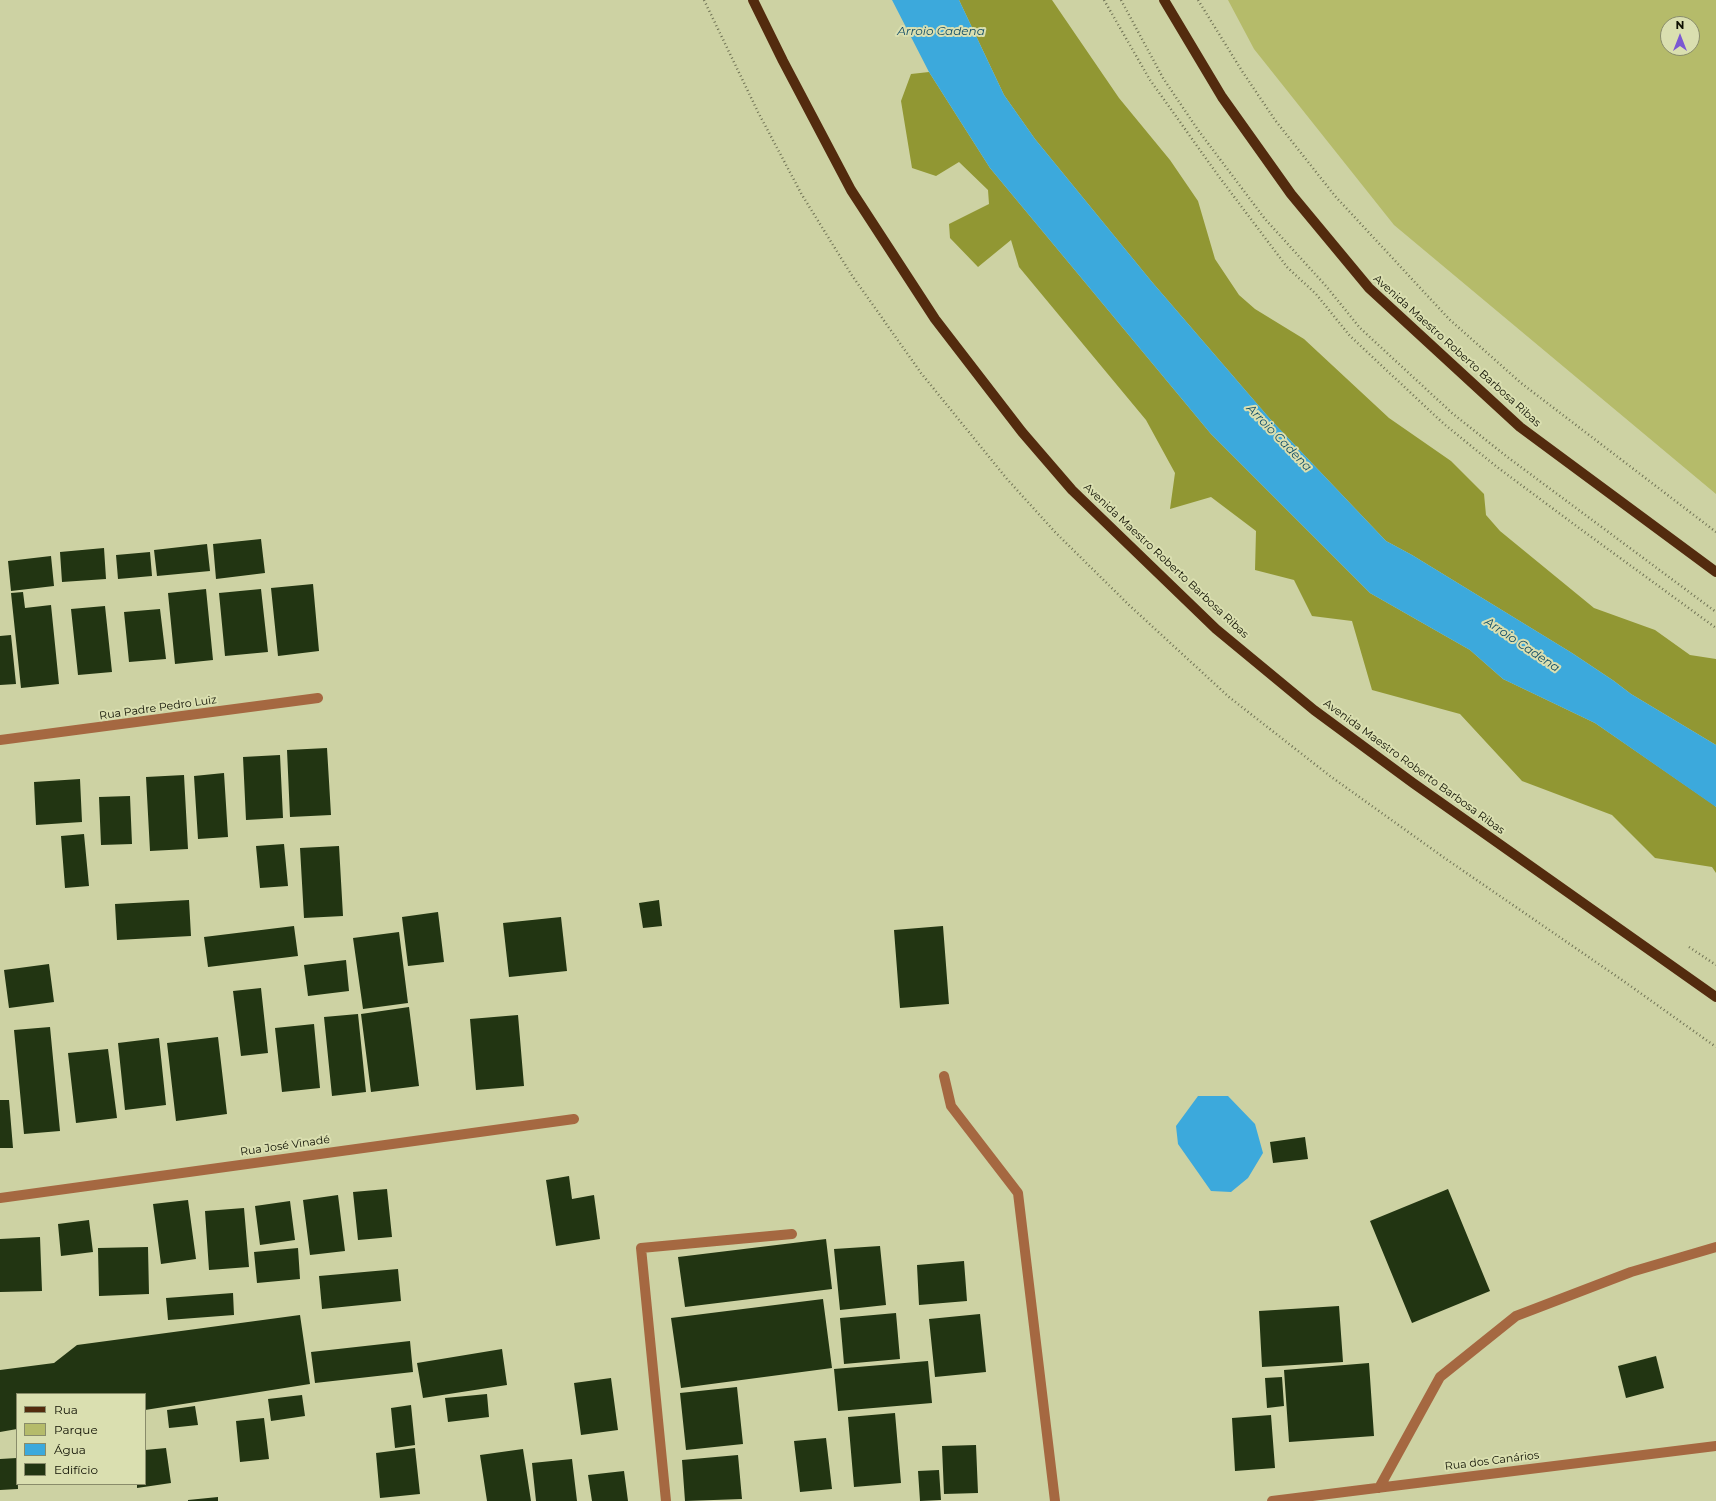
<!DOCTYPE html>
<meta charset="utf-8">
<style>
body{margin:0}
#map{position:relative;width:1716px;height:1501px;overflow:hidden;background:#cdd2a3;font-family:Montserrat,sans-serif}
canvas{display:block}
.legend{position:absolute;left:16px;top:1393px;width:130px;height:92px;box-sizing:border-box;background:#dadfb0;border:1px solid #898c6a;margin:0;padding:5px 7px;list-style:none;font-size:12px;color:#0f1002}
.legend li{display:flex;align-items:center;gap:8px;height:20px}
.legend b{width:20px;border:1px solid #898c6a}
.north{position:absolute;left:1660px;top:16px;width:40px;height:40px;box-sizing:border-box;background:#dadfb0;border:1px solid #898c6a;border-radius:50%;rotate:0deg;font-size:11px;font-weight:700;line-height:16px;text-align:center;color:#0f1002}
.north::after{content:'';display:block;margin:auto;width:14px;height:18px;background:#7b58d2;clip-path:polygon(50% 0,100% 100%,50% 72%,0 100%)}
</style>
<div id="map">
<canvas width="1716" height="1501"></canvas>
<ul class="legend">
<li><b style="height:5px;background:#532b0e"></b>Rua</li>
<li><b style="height:11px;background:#b5bb6a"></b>Parque</li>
<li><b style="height:11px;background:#3ca9dc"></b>Água</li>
<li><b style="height:11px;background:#223512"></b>Edifício</li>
</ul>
<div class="north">N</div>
</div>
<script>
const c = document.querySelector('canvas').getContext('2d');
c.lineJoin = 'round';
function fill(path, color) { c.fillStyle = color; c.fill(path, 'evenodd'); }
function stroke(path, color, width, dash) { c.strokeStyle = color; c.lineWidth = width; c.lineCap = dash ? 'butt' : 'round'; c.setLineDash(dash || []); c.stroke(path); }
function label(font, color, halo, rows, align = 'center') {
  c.font = font + ' Montserrat,sans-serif'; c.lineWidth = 4; c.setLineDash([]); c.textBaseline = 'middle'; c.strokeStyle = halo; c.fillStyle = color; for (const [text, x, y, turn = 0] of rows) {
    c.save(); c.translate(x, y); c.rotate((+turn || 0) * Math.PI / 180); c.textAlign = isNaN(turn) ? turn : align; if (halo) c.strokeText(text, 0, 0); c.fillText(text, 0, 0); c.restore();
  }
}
fill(new Path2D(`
 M1228,0H1716V494L1394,225L1254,49ZM1668,24H1692V48H1668Z`), '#b5bb6a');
fill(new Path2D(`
 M959,0H1052L1119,98L1170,160L1198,201L1215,259L1239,295L1255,309L1304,339L1389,418L1451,461L1484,494L1486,515L1500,531L1594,608L1655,630L1690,655L1716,659V745L1631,694L1614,681L1572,653L1412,555L1386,541L1271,420L1152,282L1035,139L1004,95Z
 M929,72L990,168L1211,434L1370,593L1470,650L1503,679L1595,723L1714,805L1716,807V873L1712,867L1655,858L1612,815L1522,781L1460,714L1372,690L1352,621L1312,616L1294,580L1255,570L1256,531L1211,497L1170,509L1175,473L1146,420L1019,267L1011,240L978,267L950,238L949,224L989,204L988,190L959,162L936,176L912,168L901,101L911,74Z`), '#919733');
fill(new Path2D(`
 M892,0H959L1004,95L1035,139L1152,282L1271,420L1386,541L1412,555L1572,653L1614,681L1631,694L1716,745V807L1595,723L1503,679L1470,650L1370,593L1211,434L990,168L929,72Z
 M1198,1096H1228L1255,1124L1263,1153L1248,1178L1231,1192L1211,1191L1178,1144L1176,1126Z`), '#3ca9dc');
fill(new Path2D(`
 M261,539L265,573L216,579L213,544Z
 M207,544L210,571L157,576L154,550Z
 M104,548L106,579L62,582L60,552Z
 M150,552L152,576L118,579L116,555Z
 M51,556L54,586L11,591L8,561Z
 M313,584L319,651L278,656L271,588Z
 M206,589L213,660L175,664L168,593Z
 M261,589L268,652L225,656L219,593Z
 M23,592L25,608L51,605L59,684L21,688L11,593Z
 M105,606L112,672L78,675L71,609Z
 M160,609L166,659L129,662L124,612Z
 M11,635L16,684L0,685V636Z
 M327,748L331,815L290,817L287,750Z
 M280,755L283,818L246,820L243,757Z
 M224,773L228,837L198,839L194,776Z
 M184,775L188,849L150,851L146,777Z
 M80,779L82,822L36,825L34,782Z
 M130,796L132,844L101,845L99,797Z
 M84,834L89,886L65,888L61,836Z
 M284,844L288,886L260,888L256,846Z
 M339,846L343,916L304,918L300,848Z
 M189,900L191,936L117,940L115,904Z
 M659,900L662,926L643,928L639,903Z
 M438,912L444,962L408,966L402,917Z
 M561,917L567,971L509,977L503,923Z
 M294,926L298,956L208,967L204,937Z
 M943,926L949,1004L900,1008L894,930Z
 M399,932L408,1003L363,1009L353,938Z
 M346,960L349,991L308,996L304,965Z
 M49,964L54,1002L9,1008L4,970Z
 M261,988L268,1053L241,1056L233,991Z
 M409,1007L419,1086L371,1092L361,1014Z
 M358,1014L366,1092L332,1096L324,1017Z
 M518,1015L524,1086L476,1090L470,1019Z
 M314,1024L320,1088L282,1092L275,1028Z
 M50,1027L60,1131L24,1134L14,1030Z
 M218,1037L227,1114L176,1121L167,1043Z
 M159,1038L166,1105L125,1110L118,1043Z
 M108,1049L117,1118L76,1123L68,1053Z
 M0,1100H9L13,1148H0Z
 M1305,1137L1308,1159L1273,1163L1270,1142Z
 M569,1176L572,1199L594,1195L600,1239L556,1246L546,1180Z
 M387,1189L392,1237L358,1240L353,1192Z
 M1448,1189L1490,1291L1412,1323L1370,1221Z
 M338,1195L345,1251L310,1255L303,1200Z
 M188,1200L196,1259L161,1264L153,1204Z
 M290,1201L295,1240L260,1245L255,1206Z
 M244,1208L249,1267L209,1270L205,1211Z
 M89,1220L93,1252L61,1256L58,1224Z
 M40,1237L42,1291L0,1292V1239Z
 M826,1239L832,1289L685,1307L678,1257Z
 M880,1246L886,1305L840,1310L834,1249Z
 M148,1247L149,1294L99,1296L98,1248Z
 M298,1248L300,1279L257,1283L254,1252Z
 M964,1261L967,1301L919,1305L917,1265Z
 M398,1269L401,1301L322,1309L319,1276Z
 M233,1293L234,1315L168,1320L166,1298Z
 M823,1299L832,1368L681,1388L671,1318Z
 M1339,1306L1343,1362L1262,1367L1259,1311Z
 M896,1313L900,1359L844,1364L840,1318Z
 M980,1314L986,1372L935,1377L929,1319Z
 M300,1315L310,1384L145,1410V1394H17V1429L0,1432V1370L54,1363L77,1345Z
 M410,1341L413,1372L315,1383L311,1352Z
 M502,1349L507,1385L423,1398L417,1363Z
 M1656,1356L1664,1388L1626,1398L1618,1366Z
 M928,1361L932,1403L838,1411L834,1369Z
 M1369,1363L1374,1436L1289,1442L1284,1370Z
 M1282,1377L1284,1406L1267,1408L1265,1378Z
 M611,1378L618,1430L581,1435L574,1383Z
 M737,1387L743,1444L686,1450L680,1393Z
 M487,1394L489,1417L448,1422L445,1398Z
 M302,1395L305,1416L271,1421L268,1399Z
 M411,1405L415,1445L395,1448L391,1408Z
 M195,1406L198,1425L169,1428L167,1410Z
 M895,1413L901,1483L854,1487L848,1417Z
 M1271,1415L1275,1468L1235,1471L1232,1418Z
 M264,1418L269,1459L240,1462L236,1421Z
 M826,1438L832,1489L800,1492L794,1441Z
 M976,1445L978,1493L944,1494L942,1446Z
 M166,1448L171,1483L137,1488V1484H145V1450Z
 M415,1448L420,1494L380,1498L376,1453Z
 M523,1449L531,1501H487L480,1455Z
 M738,1455L742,1499L685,1501L682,1460Z
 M17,1458L18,1489L0,1490V1459Z
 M572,1459L577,1501H536L532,1463Z
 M939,1470L941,1500L920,1501L918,1471Z
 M624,1471L628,1501H592L588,1475Z
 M218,1497V1501H188V1500Z`), '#223512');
stroke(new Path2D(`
 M704,0L758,112L802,195L851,274L921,373L1007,479L1055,532L1129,605L1229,697L1330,776L1446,859L1622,980L1716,1047
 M1104,0L1150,80L1220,178L1287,267L1316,294L1350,336L1444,424L1497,467L1579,528L1716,628
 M1121,0L1163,78L1198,130L1265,219L1326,286L1360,328L1452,413L1506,456L1716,612
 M1198,0L1242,71L1275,120L1335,196L1449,319L1521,383L1716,532
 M1689,947L1716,965`), '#6f7254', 2.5, [1, 3]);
stroke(new Path2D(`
 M0,740L318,698
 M944,1076L951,1106L1018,1193L1055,1501
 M0,1198L574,1119
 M1379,1488L1440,1377L1516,1316L1631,1272L1716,1247
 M666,1501L641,1248L792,1234
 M1272,1501L1716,1446`), '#a56841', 10);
stroke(new Path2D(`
 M753,0L783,61L851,190L935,319L1022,432L1072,490L1216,629L1314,710L1413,783L1716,997
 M1164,0L1222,97L1291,194L1369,288L1520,427L1716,572`), '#532b0e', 10);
label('11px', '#0f1002', '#dadfb0', [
 ["Avenida Maestro Roberto Barbosa Ribas",1457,351,42],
 ["Avenida Maestro Roberto Barbosa Ribas",1166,561,43],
 ["Rua Padre Pedro Luiz",158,708,-8],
 ["Avenida Maestro Roberto Barbosa Ribas",1414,767,36],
 ["Rua José Vinadé",285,1146,-8],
 ["Rua dos Canários",1492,1461,-7]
]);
label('italic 12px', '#124d67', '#dadfb0', [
 ["Arroio Cadena",941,31],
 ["Arroio Cadena",1279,438,46],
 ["Arroio Cadena",1522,645,34]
]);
</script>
